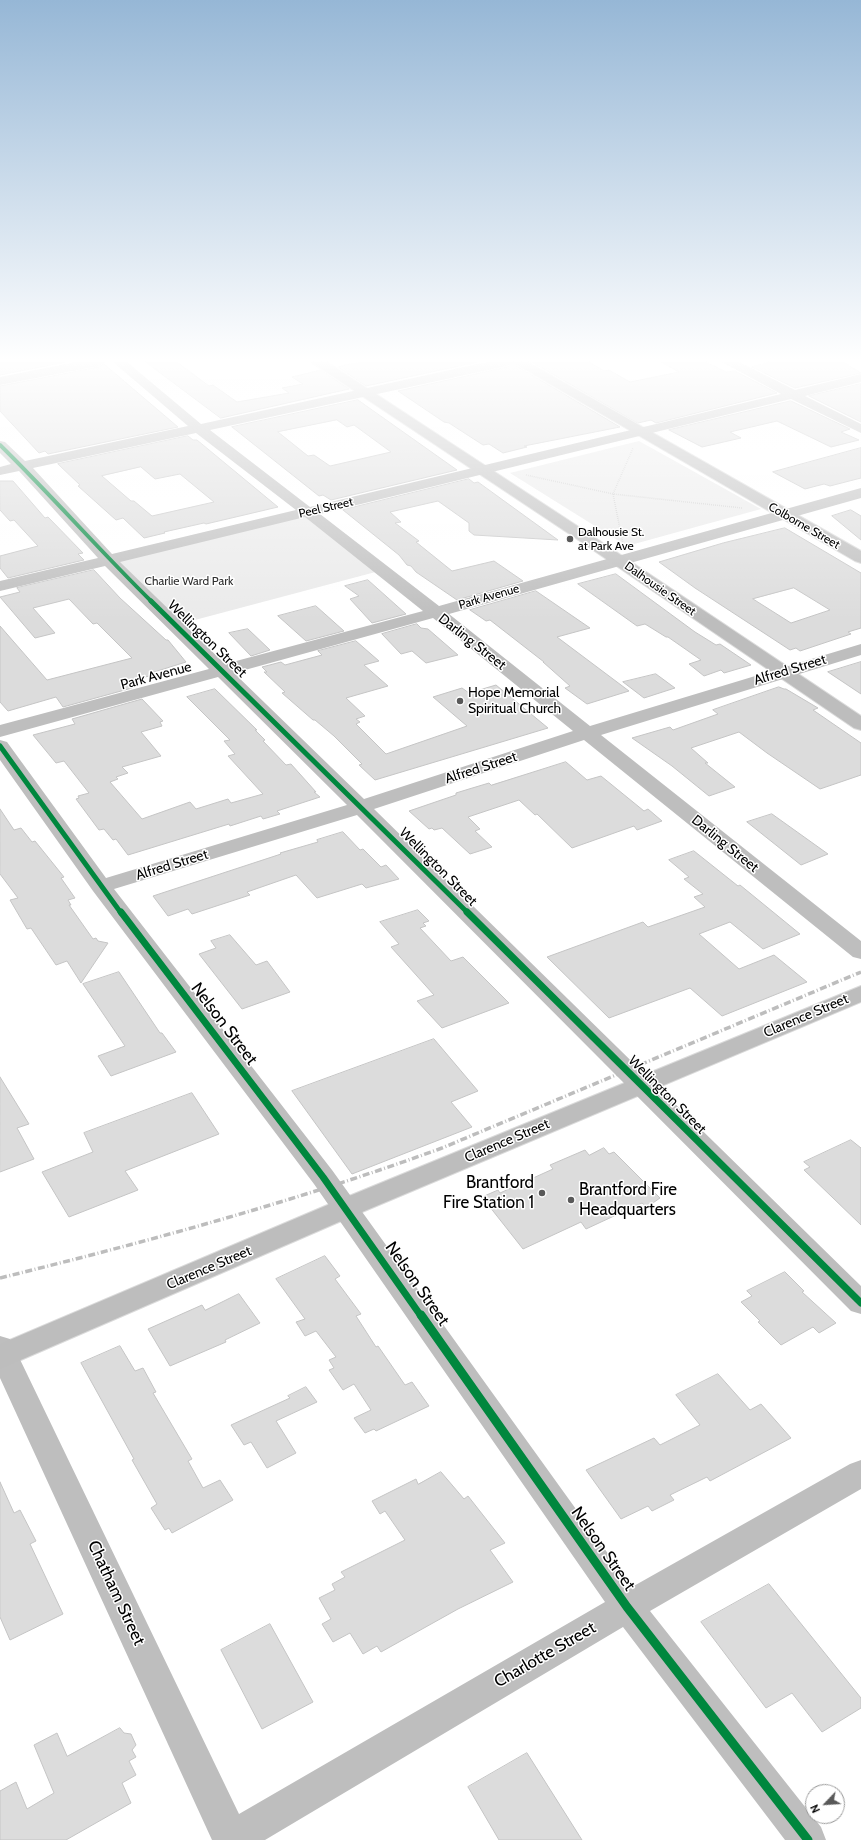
<!DOCTYPE html>
<style>
body{margin:0}
#map{position:relative;width:861px;height:1840px;overflow:hidden;background:#fff;font-family:Cabin,sans-serif}
canvas{display:block}
.north{position:absolute;left:805px;top:1784px;width:40px;height:40px;box-sizing:border-box;background:#fff;border:1px solid #999;border-radius:50%;rotate:245deg;font-size:11px;font-weight:700;line-height:16px;text-align:center;color:#000}
.north::after{content:'';display:block;margin:auto;width:14px;height:18px;background:#595959;clip-path:polygon(50% 0,100% 100%,50% 72%,0 100%)}
</style>
<div id="map">
<canvas width="861" height="1840"></canvas>
<div class="north">N</div>
</div>
<script>
const c = document.querySelector('canvas').getContext('2d');
c.lineJoin = 'round';
function fill(path, color) { c.fillStyle = color; c.fill(path, 'evenodd'); }
function stroke(path, color, width, dash) { c.strokeStyle = color; c.lineWidth = width; c.lineCap = dash ? 'butt' : 'round'; c.setLineDash(dash || []); c.stroke(path); }
function label(font, color, halo, rows, align = 'center') {
  c.font = font + ' Cabin,sans-serif'; c.lineWidth = 3; c.setLineDash([]); c.textBaseline = 'middle'; c.strokeStyle = halo; c.fillStyle = color; for (const [text, x, y, turn = 0] of rows) {
    c.save(); c.translate(x, y); c.rotate((+turn || 0) * Math.PI / 180); c.textAlign = isNaN(turn) ? turn : align; if (halo) c.strokeText(text, 0, 0); c.fillText(text, 0, 0); c.restore();
  }
}
fill(new Path2D(`
 M639,441L761,509L627,546L510,473Z
 M307,512L383,570L176,625L109,560Z`), '#eaeaea');
const building = new Path2D(`
 M0,362H66L0,375Z
 M146,362H177L209,386L213,385L237,402L289,393L282,388L303,384L292,377L321,370L349,389L221,418Z
 M362,362H478L366,386L338,367Z
 M532,362H589L604,371L609,370L630,382L679,372L661,362H706L726,372L735,371L777,393L656,423L651,420L638,423Z
 M770,362H843L861,373L795,388L752,367Z
 M104,364L178,427L48,454L45,451L39,453L0,411V386L99,367Z
 M513,364L620,427L524,446L527,447L503,453L489,444L483,445L449,423L444,422L398,391L507,367Z
 M861,384V422L809,396Z
 M358,400L457,470L331,500L323,495L319,496L232,427ZM337,420L347,427L354,425L391,452L330,466L314,455L308,456L278,432Z
 M791,401L850,429L841,432L859,440L831,447L777,421L730,432L741,438L702,447L669,430Z
 M188,436L193,440H197L278,507L206,524L204,523L164,532L165,533L144,538L123,518L116,520L78,486L80,485L58,464ZM141,467L155,479L180,474L214,502L152,516L134,501H131L102,476Z
 M861,448V478L830,486L824,484L805,489L773,472Z
 M469,479L474,483L478,482L558,540L474,535L469,531V523L438,501L390,512L401,522L395,523L419,541L416,542L452,571L494,561L523,581L457,600L416,572L411,566L407,565L399,555L343,510Z
 M0,481H13L45,518L48,517L83,553L78,554L84,560L8,578L0,568V556L38,546L14,520L10,521L0,510Z
 M851,510L861,516V540L832,516Z
 M785,528L861,573V628L848,632L851,634L800,651L796,648L790,650L695,588L659,562L723,543ZM794,588L830,610L791,623L753,599Z
 M94,570L120,598L166,640H168L186,662L151,673L153,675L126,682L132,688L63,707L56,697L8,711L0,702V626L47,680L132,658L97,623L93,624L69,599L33,608L55,633L35,638L0,597L20,592L17,588Z
 M616,574L695,632L716,645L720,644L751,665L724,673L721,670L704,676L689,664L701,660L668,637H666L645,624L637,626L578,584Z
 M368,580L406,614L372,623L350,599L359,596L345,586Z
 M536,591L590,628L557,637L629,691L587,704L565,688L570,686L543,662H544L490,620L486,621L470,610Z
 M316,606L344,631L306,641L278,616Z
 M417,624L421,628L428,629L458,655L426,663L412,651L401,654L382,634Z
 M248,629L270,650L251,656L229,633Z
 M356,641L379,661L364,665L388,686L346,698L365,716L356,719L360,722L356,724L386,754L467,726L433,697L462,688L469,693L496,685L548,728L375,780L359,765L362,764L334,736L315,720H313L282,693L285,692L264,672H267L262,667L281,662L285,665L322,655L318,651Z
 M861,662V694L828,672Z
 M656,674L675,688L644,698L623,682Z
 M779,687L784,689H786L818,708L813,710L861,743V775L820,789L767,753L739,732L691,748L708,763H705L735,787L709,796L672,766L632,738L670,727L673,730L718,714L713,710Z
 M215,689L257,730H255L265,740L263,741L286,765L291,764L316,792H314L320,797L277,811L280,814L263,819L261,816L230,826L229,824L128,855L116,839L113,840L104,829L99,830L76,799L79,798L78,796L89,793L64,761L56,763L33,735L75,724L72,719L142,699L163,721L160,722L162,726L141,732L161,756L122,767L128,773L116,777L118,779L110,782L142,819L190,802L196,809L228,799L231,803L263,794L228,756L235,754L224,741L230,740L187,697Z
 M566,762L587,780L601,776L644,811L648,809L662,821L637,830L634,826L572,848L537,814L535,815L519,800L468,817L480,829L475,831L492,847L470,854L442,828L434,830L432,828L429,829L409,811L456,795V793L469,789L489,783L491,785Z
 M0,809L14,830L21,828L32,842L35,841L64,877L61,878L75,898L68,900L71,905H69L93,939L96,938L98,941L108,943L81,983L67,961L56,965L31,928L27,929L10,900L18,898L0,874Z
 M772,814L828,854L801,865L747,822Z
 M343,832L360,850L363,849L381,867L386,865L399,879L366,888L362,884L317,898L296,875L247,892L250,895L192,914L188,909L168,916L153,896L281,854L280,853L318,842L317,840Z
 M694,851L738,886L740,885L800,934L763,949L730,922L699,934L739,969L774,955L807,982L722,1016L690,988L609,1018L547,957L643,922L648,927L705,907L694,897L703,894L684,879L689,877L669,860Z
 M418,910L429,921L423,923L426,926L420,928L451,961L463,957L509,1003L442,1028L417,1001L434,995L391,947L399,944L380,922Z
 M230,935L256,965L267,961L290,992L242,1009L199,954L216,948L211,941Z
 M119,972L160,1033H162L176,1052L111,1076L98,1056L125,1046L83,984Z
 M434,1039L478,1091L451,1102L472,1127L352,1174L292,1091Z
 M0,1077L29,1124L17,1128L34,1159L0,1172Z
 M192,1093L219,1134L125,1171L138,1190L69,1217L42,1172L93,1152L84,1133Z
 M851,1140L861,1148V1225L804,1170L810,1167L804,1162Z
 M604,1148L609,1154L614,1152L660,1198L647,1207L642,1203L586,1229L581,1222L523,1249L482,1197L498,1190L500,1193L553,1169L550,1165L585,1150L589,1155Z
 M325,1256L340,1276L335,1279L361,1314L356,1316L376,1347L378,1346L405,1385L412,1382L429,1406L376,1431L374,1429L365,1433L354,1418L371,1410L354,1384L343,1390L329,1370L334,1368L329,1360L336,1357L316,1331L305,1336L296,1322L305,1319L276,1279Z
 M785,1272L804,1291L802,1292L836,1323L819,1333L813,1327L781,1345L758,1322L760,1321L741,1302L752,1296L747,1291Z
 M239,1294L260,1323L225,1340L226,1342L170,1366L148,1329L202,1305L205,1310Z
 M120,1346L135,1371L143,1368L156,1392L153,1393L192,1459L188,1461L203,1488L220,1480L233,1500L172,1533L169,1528L165,1530L151,1508L157,1504L132,1460L134,1459L81,1363Z
 M718,1374L750,1410L761,1404L791,1438L710,1481L707,1477L670,1495L674,1500L652,1511L648,1506L621,1519L586,1470L654,1438L660,1445L700,1425L676,1395Z
 M306,1387L317,1402L276,1421L296,1453L267,1468L251,1442L244,1445L231,1425L290,1398L288,1396Z
 M441,1472L464,1499L468,1496L505,1543L490,1550L513,1582L458,1609L381,1652L377,1646L363,1654L350,1633L333,1642L322,1624L331,1619L319,1598L335,1590L332,1584L345,1577L341,1572L405,1540L385,1511L380,1514L372,1501L416,1479L418,1484Z
 M0,1482L14,1513L20,1510L36,1541L30,1544L63,1614L10,1640L0,1617Z
 M769,1584L861,1698V1708L822,1732L792,1693L766,1708L701,1622Z
 M270,1624L313,1702L262,1729L221,1650Z
 M120,1728L124,1733L131,1734L136,1745L132,1750L136,1757L129,1761L136,1775L122,1783L131,1803L66,1840H0V1791L16,1782L27,1809L54,1793L34,1745L57,1733L67,1756Z
 M527,1753L582,1840H499L468,1787Z`);
fill(building, '#dcdcdc');
stroke(building, '#c5c5c5', 1);
const major = new Path2D(`
 M311,362H327L585,531L861,716V730L854,728L574,537Z
 M512,362H528L861,551V563L855,561Z
 M861,986V1002L355,1215L0,1369V1344L337,1201Z`);
stroke(major, '#dbdbdb', 2);
stroke(new Path2D(`
 M526,475L613,494L742,508
 M623,544L613,494L633,448`), '#b8b8b8', 1.5, [0.5, 1.5]);
fill(new Path2D(`
 M76,362H105L99,366L0,385V377Z
 M113,362H127L201,424L487,362H513L507,366L210,430L310,507L781,394L722,362H739L795,390L861,374V382L805,396L861,424V433L791,399L320,514L439,606L861,488V498L449,614L590,726L861,644V655L601,735L861,941V959L853,957L584,740L374,809L861,1286V1314L851,1311L357,815L114,889L332,1170L632,1587L850,1464L861,1460V1489L650,1611L821,1827L826,1840H785L623,1627L265,1840H212L0,1378V1336L10,1339L14,1347L239,1814L605,1602L314,1184L93,891L0,760V740L7,742L106,878L347,805L218,677L0,737V725L209,669L105,566L0,591V581L98,558L19,471L0,475V467L11,464L0,453V441L5,442L25,461L188,426ZM196,433L296,510L112,554L33,468ZM305,517L423,611L225,664L120,562ZM433,618L573,731L364,799L234,673Z`), '#bebebe');
fill(major, '#bdbdbd');
stroke(new Path2D(`
 M0,1278C150,1241 297,1201 442,1148L861,972`), '#bdbdbd', 3.5, [7, 2.5, 1, 2.5]);
stroke(new Path2D(`
 M0,445C52,496 100,551 152,602`), '#00873e', 4);
stroke(new Path2D(`
 M151,601L468,913
 M0,746L121,913`), '#00873e', 5);
stroke(new Path2D(`
 M121,912L323,1177L421,1316
 M467,912L861,1303`), '#00873e', 7);
stroke(new Path2D(`
 M421,1315L627,1607L808,1840`), '#00873e', 9);
const sky = c.createLinearGradient(0, 0, 0, 620);
sky.addColorStop(0, '#96b7d6');
sky.addColorStop(0.58, '#fff');
sky.addColorStop(1, '#ffffff00');
c.fillStyle = sky;
c.fillRect(0, 0, 861, 620);
for (const [x, y, r, color] of [
 [570,539,4,"#595959"],
 [460,701,4,"#595959"],
 [542,1193,4,"#595959"],
 [571,1200,4,"#595959"]
]) { const dot = new Path2D(); dot.arc(x, y, r, 0, 2 * Math.PI); c.fillStyle = color; c.fill(dot); stroke(dot, '#fff', 1.5); }
label('12px', '#000', '#fff', [
 ["Peel Street",326,508,-13],
 ["Colborne Street",804,526,30],
 ["Dalhousie Street",660,589,35],
 ["Park Avenue",489,597,-16]
]);
label('12px', '#000', '#fff', [
 ["Dalhousie St.",578,532],
 ["at Park Ave",578,546]
], 'left');
label('12px', '#2f2f2f', '#fff', [
 ["Charlie Ward Park",189,581]
]);
label('14px', '#000', '#fff', [
 ["Wellington Street",207,639,44],
 ["Darling Street",472,642,38],
 ["Alfred Street",790,670,-17],
 ["Park Avenue",156,676,-15],
 ["Alfred Street",481,768,-18],
 ["Darling Street",725,844,39],
 ["Alfred Street",172,865,-17],
 ["Wellington Street",438,867,45],
 ["Clarence Street",806,1016,-23],
 ["Wellington Street",667,1095,45],
 ["Clarence Street",507,1141,-23],
 ["Clarence Street",209,1268,-23]
]);
label('14px', '#000', '#fff', [
 ["Hope Memorial",468,693],
 ["Spiritual Church",468,709]
], 'left');
label('17px', '#000', '#fff', [
 ["Nelson Street",224,1024,53],
 ["Nelson Street",417,1284,55],
 ["Nelson Street",603,1549,55],
 ["Chatham Street",116,1593,65],
 ["Charlotte Street",545,1655,-30]
]);
label('17px', '#000', '#fff', [
 ["Brantford",534,1183],
 ["Fire Station 1",534,1203],
 ["Brantford Fire",579,1190,"left"],
 ["Headquarters",579,1210,"left"]
], 'right');
</script>
